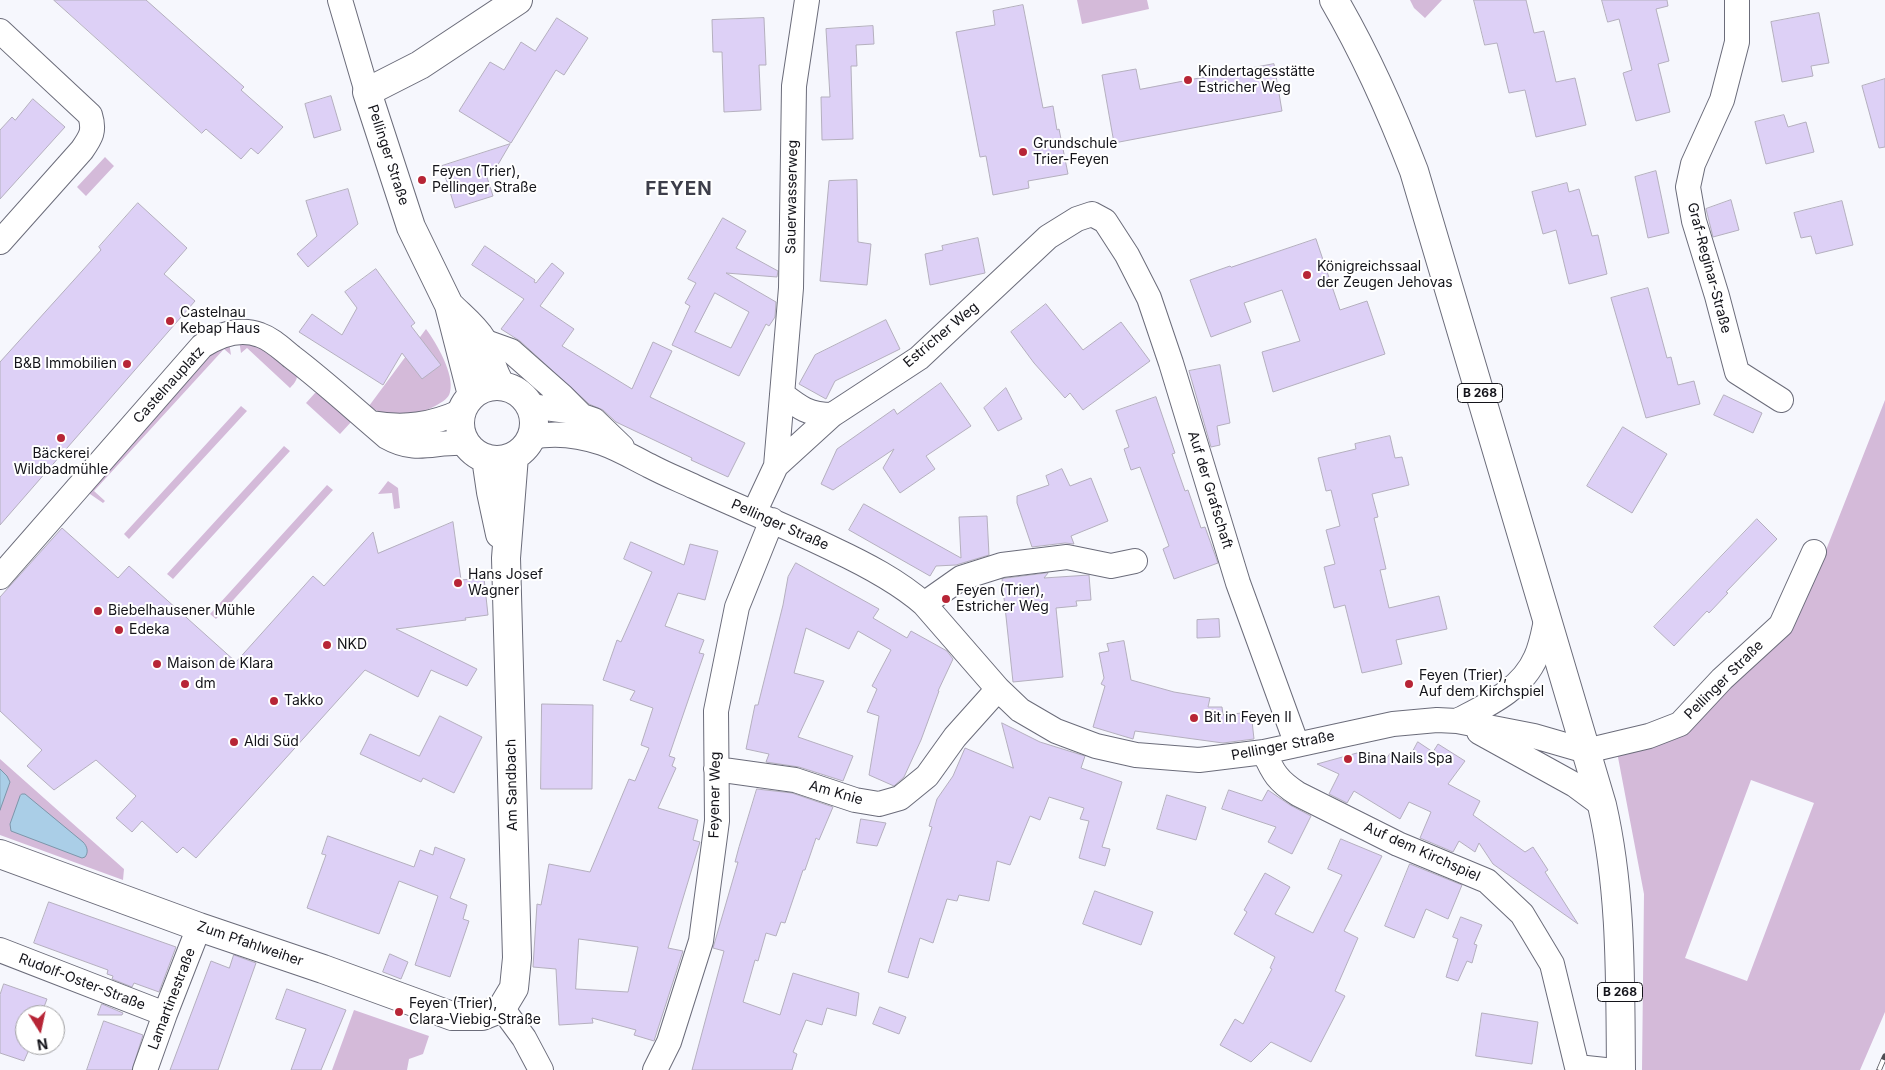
<!DOCTYPE html>
<meta charset="utf-8">
<style>
body{margin:0}
#map{position:relative;width:1885px;height:1070px;overflow:hidden;background:#f6f7fd;font-family:Inter,sans-serif}
canvas{display:block}
.north{position:absolute;left:15px;top:1005px;width:50px;height:50px;box-sizing:border-box;background:#fff;border:1px solid #a1a1a3;border-radius:50%;rotate:170deg;font-size:14px;font-weight:700;line-height:20px;text-align:center;color:#14141a}
.north::after{content:'';display:block;margin:auto;width:18px;height:22px;background:#b72536;clip-path:polygon(50% 0,100% 100%,50% 72%,0 100%)}
</style>
<div id="map">
<canvas width="1885" height="1070"></canvas>
<div class="north">N</div>
</div>
<script>
const c = document.querySelector('canvas').getContext('2d');
c.lineJoin = 'round';
function fill(path, color) { c.fillStyle = color; c.fill(path, 'evenodd'); }
function stroke(path, color, width, dash) { c.strokeStyle = color; c.lineWidth = width; c.lineCap = dash ? 'butt' : 'round'; c.setLineDash(dash || []); c.stroke(path); }
function label(font, color, halo, rows, align = 'center') {
  c.font = font + ' Inter,sans-serif'; c.lineWidth = 4; c.setLineDash([]); c.textBaseline = 'middle'; c.strokeStyle = halo; c.fillStyle = color; for (const [text, x, y, turn = 0] of rows) {
    c.save(); c.translate(x, y); c.rotate((+turn || 0) * Math.PI / 180); c.textAlign = isNaN(turn) ? turn : align; if (halo) c.strokeText(text, 0, 0); c.fillText(text, 0, 0); c.restore();
  }
}
fill(new Path2D(`
 M1077,0H1147L1149,9L1082,24Z
 M1410,0H1442L1425,18L1414,8Z
 M105,157L114,166L86,196L77,187Z
 M426,329C436,342 455,375 450,392C449,398 442,402 437,405C416,417 389,420 369,406Z
 M237,337C244,337 250,337 257,339C264,341 293,365 296,371C299,378 295,383 290,388L247,348L241,353L239,340L229,342L231,355L224,349L94,491L105,501L103,503L90,494V485L213,349L220,343Z
 M315,393H318L352,421L340,434L306,403Z
 M1885,400V1012L1860,1070H1642L1644,894L1617,752L1678,737L1783,633L1826,550ZM1751,780L1814,803L1747,981L1685,958Z
 M241,406L247,411L129,539L124,534Z
 M284,446L290,451L173,579L167,574Z
 M388,481L398,488L400,508L394,509L392,493L378,494Z
 M327,485L333,490L216,619L210,614Z
 M0,759L124,869L123,880L0,835Z
 M354,1010L429,1036L423,1054L409,1059L407,1070H332Z`), '#d4bad9');
const water = new Path2D(`
 M0,769L7,776L10,782L0,810Z
 M22,794H25L83,842C87,846 89,852 85,857L82,858L11,831L10,824L20,796Z`);
fill(water, '#aacee7');
stroke(water, '#7d96aa', 1);
const building = new Path2D(`
 M54,0H146L244,87L241,90L283,127L258,154L251,148L241,159L206,129L202,133Z
 M1474,0H1526L1534,33L1544,31L1556,82L1575,78L1586,125L1536,137L1525,90L1509,93L1497,43L1485,45Z
 M1602,0H1667L1668,6L1656,9L1669,61L1658,64L1670,112L1636,121L1623,73L1632,70L1619,19L1608,22Z
 M1023,5L1043,108L1053,106L1057,130L1059,129L1068,174L1028,181L1029,188L993,195L986,156L980,157L956,32L995,25L993,11Z
 M1819,13L1829,63L1811,66L1813,76L1782,82L1771,22Z
 M557,18L588,38L564,75L556,70L511,143L459,111L490,62L504,70L521,42L535,51Z
 M764,18L766,65H759L761,110L724,112L722,52H713L712,20Z
 M873,26L874,44L856,45L857,66H851L853,139L822,140L821,97H830L826,29Z
 M1274,64L1282,111L1114,143L1102,75L1136,69L1140,89Z
 M1885,79V147L1879,148L1862,86Z
 M331,96L341,130L314,138L305,104Z
 M33,99L65,127L0,199V130L12,117L15,120Z
 M1784,115L1788,127L1806,122L1814,152L1766,164L1755,122Z
 M510,144L496,168L485,171L493,196L455,208L442,166Z
 M1656,171L1669,233L1648,238L1635,177Z
 M857,180L858,242L871,244L867,285L820,281L829,181Z
 M1567,183L1569,192L1579,189L1592,236L1598,235L1607,274L1569,284L1556,230L1543,234L1532,192Z
 M348,189L358,224L308,267L297,254L317,236L306,201Z
 M1731,200L1739,230L1713,237L1706,209Z
 M1842,201L1853,245L1816,254L1811,236L1801,238L1794,213Z
 M138,203L187,248L164,274L195,301L0,525V362L101,250L99,247Z
 M723,218L746,231L736,248L778,271L777,277L726,273L776,302L775,317L769,326L766,324L739,376L672,345L690,306L685,303L696,283L688,279ZM715,293L749,312L731,348L695,332Z
 M978,238L985,273L930,285L925,254L943,250L942,246Z
 M1316,239L1340,310L1367,301L1385,354L1273,392L1262,352L1300,341L1282,290L1244,303L1251,322L1211,337L1190,280L1230,266L1231,267Z
 M485,246L535,280L534,282L536,283L552,263L564,273L540,306L574,329L562,346L632,389L653,342L672,351L650,397L745,443L728,477L691,460L692,458L616,422L603,410L589,404L520,341L501,329L524,299L472,265Z
 M376,269L415,323L411,326L441,365L422,379L402,353L383,385L299,332L312,314L342,335L357,308L345,292Z
 M1648,288L1667,358L1671,357L1678,385L1694,381L1700,404L1646,418L1611,298Z
 M1046,304L1083,350L1121,322L1150,361L1083,410L1070,393L1065,398L1034,363L1011,332Z
 M886,320L900,349L835,381L826,399L799,384L815,355Z
 M1220,365L1230,423L1217,426L1220,445L1211,447L1189,371Z
 M941,383L971,426L926,456L935,469L900,493L883,468L894,449L833,490L821,484L837,449L894,409L897,414Z
 M1006,388L1022,419L998,431L984,408Z
 M1724,395L1762,413L1753,433L1714,415Z
 M1156,397L1175,453L1172,454L1185,491L1188,490L1201,528L1205,527L1218,563L1174,579L1163,549L1169,546L1140,467L1131,470L1124,449L1129,447L1116,411Z
 M1623,427L1667,454L1632,513L1587,486Z
 M1390,436L1395,458L1402,457L1409,485L1372,494L1378,517L1374,518L1386,569L1380,570L1389,608L1439,596L1447,629L1396,640L1402,664L1362,673L1345,605L1334,608L1324,567L1335,564L1326,530L1340,526L1331,490L1326,491L1318,458L1356,449L1355,444Z
 M1062,469L1070,486L1091,478L1108,521L1071,536L1074,544L1065,543L1032,547L1017,503V496L1049,485L1046,476Z
 M864,504L961,558L959,517L987,516L989,555L956,565L936,566L930,576L849,530Z
 M1757,519L1777,539L1726,592L1728,593L1709,613L1707,611L1674,646L1654,627Z
 M453,522L461,580L484,578L488,615L465,618L466,620L396,629L477,669L467,686L431,670L418,697L365,670L196,858L183,847L177,853L142,821L132,832L116,818L136,796L96,760L54,790L27,766L42,750L0,711V597L62,528L118,578L129,566L236,662L313,576L324,586L373,532L378,553Z
 M631,542L684,565L690,544L718,551L705,600L678,593L665,626L704,640L699,653L704,654L669,756L675,758L672,766L676,768L658,808L698,820L693,840L700,842L668,948L683,951L654,1041L634,1035L636,1030L592,1018L593,1023L559,1025L556,969L533,967L537,904L541,905L549,864L590,872L629,779L635,781L649,748L641,745L653,708L630,700L635,691L603,680L617,640L621,642L652,572L624,559ZM579,939L638,947L628,992L576,989Z
 M796,563L879,609L873,618L907,638L911,631L947,651L953,659L938,691H939L921,740L904,777L894,786L869,775L879,716L867,712L877,689L872,686L891,650L858,631L849,649L806,628L794,673L824,681L798,737L853,756L843,781L799,767L766,762L769,754L746,749L755,705H758L783,605L788,577Z
 M1048,573L1044,578L1089,575L1091,600L1076,601L1077,606L1056,608L1063,677L1013,682L1002,579Z
 M1219,619L1220,637L1197,638V620Z
 M1124,641L1131,680L1174,692L1210,698L1208,707H1222L1223,715L1251,712L1254,739L1223,743L1135,731L1133,739L1093,727L1105,686L1101,684L1104,678L1099,653L1109,651L1107,644Z
 M542,704L593,705L592,789H541Z
 M440,716L482,737L454,793L423,778L421,782L360,754L370,734L419,756Z
 M1002,723L1040,742L1085,756L1081,768L1122,782L1102,847L1110,849L1105,866L1079,858L1089,821L1080,819L1084,808L1049,797L1040,820L1030,816L1010,865L997,861L989,901L959,895L957,901L947,899L933,943L920,938L908,978L888,972L932,827L929,826L937,799L953,776L965,748L1013,768Z
 M1418,742L1433,752L1438,744L1465,761L1448,784L1480,801L1473,815L1525,852L1533,847L1548,870L1545,872L1578,924L1493,864L1479,843L1475,852L1459,841L1453,852L1420,838L1431,812L1409,802L1400,819L1354,791L1347,803L1329,794L1339,774L1317,764L1357,753L1382,765L1391,752L1408,759Z
 M757,789L792,793L833,807L819,840L816,838L805,870H803L785,923L781,922L776,936L766,933L758,961L755,960L743,1002L780,1015L793,973L859,993L856,1016L827,1008L822,1025L806,1020L793,1052L797,1054L792,1070H692L724,951L713,948L738,862H735L739,847Z
 M1229,790L1262,801L1268,790L1290,805L1311,816L1292,854L1268,842L1276,827L1222,809Z
 M1167,795L1206,807L1196,840L1157,829Z
 M861,819L886,823L877,846L857,843Z
 M328,836L414,867L420,850L433,855L435,847L465,859L450,898L467,905L463,919L469,921L450,977L415,965L438,896L399,881L379,934L307,908L326,855L322,854Z
 M1341,839L1382,856L1344,931L1358,938L1335,991L1345,996L1311,1062L1271,1042L1251,1062L1220,1045L1235,1019L1243,1024L1272,969L1270,968L1275,957L1234,934L1247,912L1244,910L1265,873L1290,887L1275,914L1313,933L1342,875L1328,869Z
 M1410,864L1462,885L1448,919L1426,909L1414,938L1385,926Z
 M1095,891L1153,912L1141,945L1083,924Z
 M49,902L176,947L159,992L134,983L132,987L112,979L113,976L107,974L108,970L34,943Z
 M1461,917L1482,925L1474,944L1477,945L1472,963L1467,961L1458,981L1446,977L1458,939L1453,937Z
 M390,954L408,962L401,979L383,972Z
 M234,955L256,963L218,1070H170L211,961L229,968Z
 M4,984L47,999L41,1015H25V1045H31L24,1061L0,1053V995Z
 M287,989L346,1010L321,1070H291L306,1029L276,1019Z
 M102,1004L123,1013L122,1015H98Z
 M880,1007L906,1017L899,1034L873,1024Z
 M1482,1013L1538,1022L1532,1064L1476,1056Z
 M104,1021L143,1035L132,1070H87Z`);
fill(building, '#ddd0f6');
stroke(building, '#b4afbe', 1);
const minor = new Path2D(`
 M340,0L367,92
 M1737,0V42L1722,100L1693,164L1688,187L1694,221L1717,296L1737,372L1781,400
 M0,31L90,115C95,131 91,137 82,150L0,242
 M483,341L511,351L562,396L581,415
 M782,394C800,408 809,415 832,415
 M530,406L568,411L594,420L622,447
 M371,423C405,429 431,425 462,411
 M531,437C556,432 579,435 602,443C619,449 634,458 650,466C665,474 680,480 695,487C741,508 788,527 833,549C865,564 898,581 924,604L998,689L1020,710L1056,731L1096,746L1136,755L1199,760L1264,752L1393,724L1437,720L1457,721L1534,736L1586,751L1649,736L1680,724L1722,679L1781,625L1814,552
 M776,466L791,288L794,86L807,0
 M754,513L776,466L832,415L919,358L1048,237L1077,219L1092,214L1105,221L1127,255L1149,298L1171,363L1238,583L1297,745
 M0,577L202,346C219,335 239,327 260,335C272,339 282,349 292,357C325,382 355,410 387,437C417,454 434,441 465,443
 M924,604L961,578L1002,565L1067,557L1111,566L1135,561
 M1457,721C1487,705 1522,690 1536,657C1542,644 1544,629 1547,616
 M1479,732L1575,785L1602,805
 M1264,752C1273,773 1278,781 1298,794L1398,844L1487,881L1522,914L1552,964L1577,1067L1605,1070
 M716,769L795,780L855,800L879,804L900,798L927,776L955,737L998,689
 M0,950L165,1014
 M502,1008L524,1038L541,1070
 M145,1070L165,1014L199,927
 M655,1070L669,1042L701,941L717,821L716,711L737,607L772,520`);
const tertiary = new Path2D(`
 M450,306C461,317 474,327 482,340C491,355 491,373 502,386
 M460 423a37 37 0 1 1 74 0a37 37 0 1 1-74 0Z
 M472,395L449,305L411,227L367,92L420,65L518,0
 M486,458L491,492L500,534
 M0,854L199,927L323,969L452,1016H482L502,1008L514,988L517,958L506,558L514,456`);
const primary = new Path2D(`
 M1334,0C1366,55 1391,111 1414,171L1602,805C1622,892 1620,981 1621,1070`);
stroke(minor, '#6b6c7a', 26);
stroke(tertiary, '#6b6c7a', 30);
stroke(primary, '#6b6c7a', 30);
stroke(minor, '#fff', 24);
stroke(tertiary, '#fff', 28);
stroke(primary, '#fff', 28);
const rail = new Path2D(`
 M1879,1070L1885,1056`);
stroke(rail, '#4d4d53', 5.5);
stroke(rail, '#fff', 4, [11]);
for (const [x, y, r, color] of [
 [1188,80,5,"#b72536"],
 [1023,152,5,"#b72536"],
 [422,180,5,"#b72536"],
 [1307,275,5,"#b72536"],
 [170,321,5,"#b72536"],
 [127,364,5,"#b72536"],
 [61,438,5,"#b72536"],
 [458,583,5,"#b72536"],
 [946,599,5,"#b72536"],
 [98,611,5,"#b72536"],
 [119,630,5,"#b72536"],
 [327,645,5,"#b72536"],
 [157,664,5,"#b72536"],
 [185,684,5,"#b72536"],
 [1409,684,5,"#b72536"],
 [274,701,5,"#b72536"],
 [1194,718,5,"#b72536"],
 [234,742,5,"#b72536"],
 [1348,759,5,"#b72536"],
 [399,1012,5,"#b72536"]
]) { const dot = new Path2D(); dot.arc(x, y, r, 0, 2 * Math.PI); c.fillStyle = color; c.fill(dot); stroke(dot, '#fff', 2); }
for (const [x, y, w] of [
 [1480,393,45],
 [1620,992,45]
]) { const box = new Path2D(); box.roundRect(x - w / 2, y - 9.5, w, 19, 4); c.fillStyle = '#fff'; c.fill(box); stroke(box, '#14141a', 1); }
label('bold 12px', '#14141a', null, [
 ["B 268",1480,393],
 ["B 268",1620,992]
]);
label('14px', '#14141a', '#fff', [
 ["Kindertagesstätte",1198,72],
 ["Estricher Weg",1198,88],
 ["Grundschule",1033,144],
 ["Trier-Feyen",1033,160],
 ["Feyen (Trier),",432,172],
 ["Pellinger Straße",432,188],
 ["Königreichssaal",1317,267],
 ["der Zeugen Jehovas",1317,283],
 ["Castelnau",180,313],
 ["Kebap Haus",180,329],
 ["B&B Immobilien",117,364,"right"],
 ["Bäckerei",61,454,"center"],
 ["Wildbadmühle",61,470,"center"],
 ["Hans Josef",468,575],
 ["Wagner",468,591],
 ["Feyen (Trier),",956,591],
 ["Estricher Weg",956,607],
 ["Biebelhausener Mühle",108,611],
 ["Edeka",129,630],
 ["NKD",337,645],
 ["Maison de Klara",167,664],
 ["Feyen (Trier),",1419,676],
 ["Auf dem Kirchspiel",1419,692],
 ["dm",195,684],
 ["Takko",284,701],
 ["Bit in Feyen II",1204,718],
 ["Aldi Süd",244,742],
 ["Bina Nails Spa",1358,759],
 ["Feyen (Trier),",409,1004],
 ["Clara-Viebig-Straße",409,1020]
], 'left');
label('14px', '#14141a', '#fff', [
 ["Pellinger Straße",388,155,72],
 ["Sauerwasserweg",792,197,-89],
 ["Graf-Reginar-Straße",1709,268,75],
 ["Estricher Weg",941,335,-40],
 ["Castelnauplatz",169,385,-48],
 ["Auf der Grafschaft",1210,490,73],
 ["Pellinger Straße",780,525,24],
 ["Pellinger Straße",1724,680,-45],
 ["Pellinger Straße",1283,746,-11],
 ["Am Sandbach",512,785,-91],
 ["Am Knie",836,793,16],
 ["Feyener Weg",715,795,-89],
 ["Auf dem Kirchspiel",1422,852,24],
 ["Zum Pfahlweiher",250,944,19],
 ["Rudolf-Oster-Straße",82,982,21],
 ["Lamartinestraße",172,999,-69]
]);
c.letterSpacing = '1px';
label('bold 19px', '#3d3e4a', '#fff', [
 ["FEYEN",679,189]
]);
c.letterSpacing = '0px';
</script>
